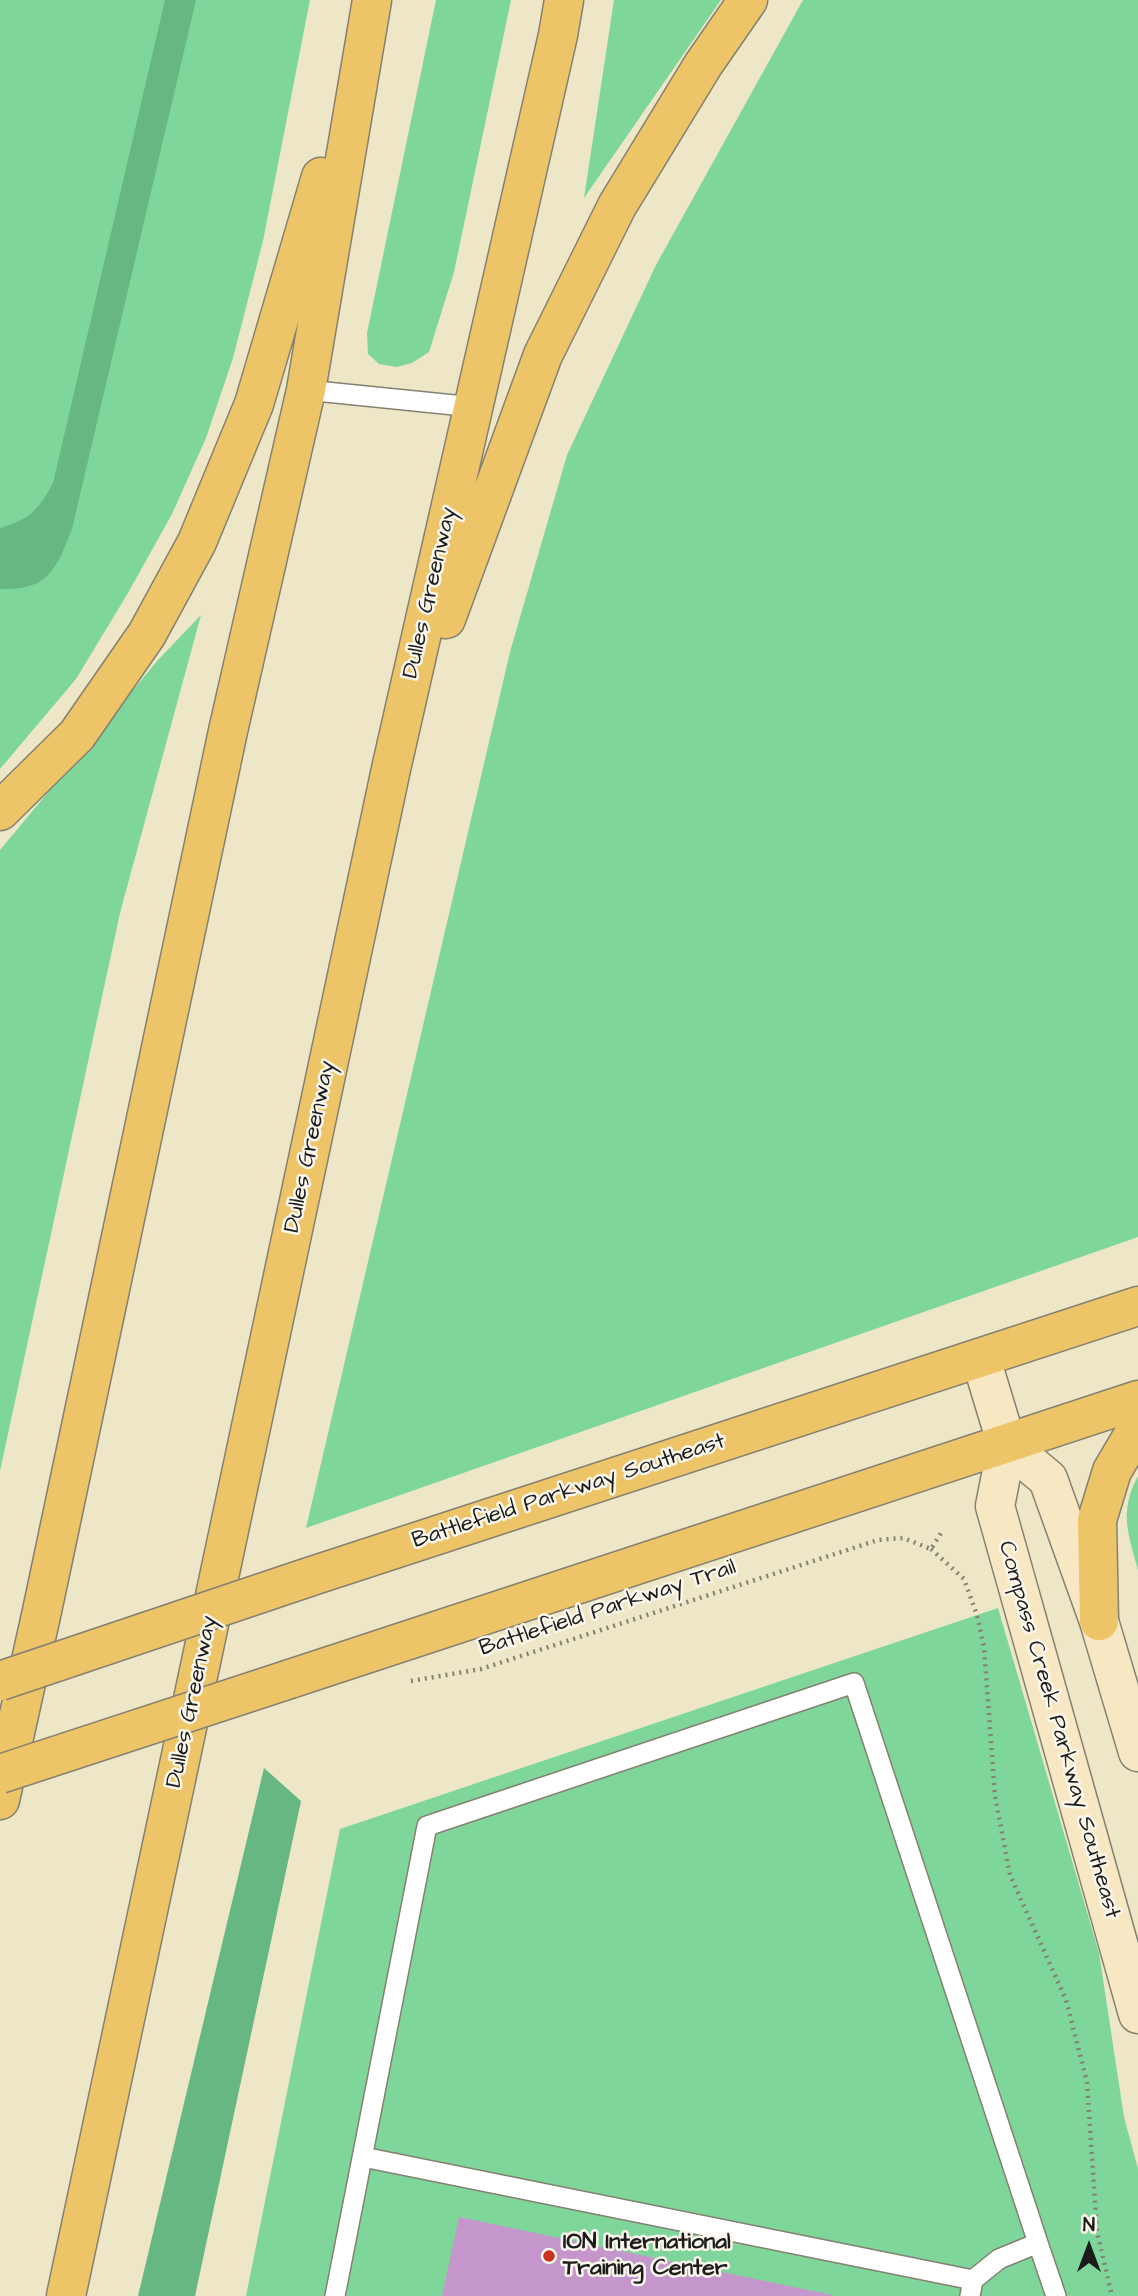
<!DOCTYPE html>
<style>
body{margin:0}
#map{position:relative;width:1138px;height:2296px;overflow:hidden;background:#ede6c7;font-family:"Architects Daughter",sans-serif}
canvas{display:block}
.north{position:absolute;left:1054px;top:2212px;width:70px;height:70px;-webkit-text-stroke:5px #fbf7ec;paint-order:stroke;rotate:0deg;font-size:19px;font-weight:700;line-height:28px;text-align:center;color:#1c1c1c}
.north::after{content:'';display:block;margin:auto;width:24px;height:32px;background:#1c1c1c;clip-path:polygon(50% 0,100% 100%,50% 72%,0 100%)}
</style>
<div id="map">
<canvas width="1138" height="2296"></canvas>
<div class="north">N</div>
</div>
<script>
const c = document.querySelector('canvas').getContext('2d');
c.lineJoin = 'round';
function fill(path, color) { c.fillStyle = color; c.fill(path, 'evenodd'); }
function stroke(path, color, width, dash) { c.strokeStyle = color; c.lineWidth = width; c.lineCap = dash ? 'butt' : 'round'; c.setLineDash(dash || []); c.stroke(path); }
function label(font, color, halo, rows, align = 'center') {
  c.font = font + ' "Architects Daughter",sans-serif'; c.lineWidth = 5; c.setLineDash([]); c.textBaseline = 'middle'; c.strokeStyle = halo; c.fillStyle = color; for (const [text, x, y, turn = 0] of rows) {
    c.save(); c.translate(x, y); c.rotate((+turn || 0) * Math.PI / 180); c.textAlign = isNaN(turn) ? turn : align; if (halo) c.strokeText(text, 0, 0); c.fillText(text, 0, 0); c.restore();
  }
}
fill(new Path2D(`
 M0,0H310L263,241L233,358L206,438L172,514L128,593L76,679L0,769Z
 M436,0H511L454,272L429,352L412,363L397,367L379,364L368,354L367,333Z
 M614,0H721L584,198Z
 M803,0H1138V1237L306,1528L510,652L567,455L656,265Z
 M201,615L120,913L0,1471V850L158,660Z
 M1138,1476V1570C1128,1534 1119,1511 1138,1476Z
 M998,1608L1099,1953L1124,2117L1138,2169V2296H246L340,1829Z`), '#7fd69a');
fill(new Path2D(`
 M165,0H196L72,529C56,569 49,591 0,589V528C31,519 38,510 53,483Z
 M264,1768L301,1801L195,2296H138Z`), '#67b782');
fill(new Path2D(`
 M459,2217L832,2295V2296H442Z`), '#c496cc');
const lane = new Path2D(`
 M306,390L474,407
 M363,2157L973,2280L970,2296
 M1038,2243L1056,2296
 M335,2296L427,1826L854,1683L1038,2243L999,2259L973,2280`);
const secondary = new Path2D(`
 M981,1359L1007,1445L995,1506L1138,2014
 M1007,1445L1048,1479L1099,1621L1138,1752`);
const primary = new Path2D(`
 M309,1577L1138,1306
 M1099,1621L1097,1520L1112,1471L1138,1427
 M290,1679L1138,1400`);
const highway = new Path2D(`
 M446,619L543,355L617,206L703,65L748,0
 M0,811L77,735L147,634L197,542L254,404L321,177
 M0,1800L42,1611L228,731L306,390L372,0
 M66,2296L391,769L558,35L564,0`);
stroke(lane, '#848172', 22);
stroke(secondary, '#848172', 41);
stroke(primary, '#848172', 41);
stroke(highway, '#848172', 41);
stroke(new Path2D(`
 M931,1549L964,1579L977,1615L984,1647L995,1796L1010,1875L1066,2000L1087,2082L1097,2232L1112,2296
 M411,1681L481,1669L878,1540L903,1538L931,1549L941,1533`), '#848172', 4.5, [2, 5]);
stroke(lane, '#fff', 19);
stroke(secondary, '#f8e7c3', 38);
stroke(primary, '#eec469', 38);
stroke(highway, '#eec469', 38);
const primaryBridge = new Path2D(`
 M0,1681L309,1577
 M0,1774L290,1679`);
stroke(primaryBridge, '#848172', 41, []);
stroke(primaryBridge, '#eec469', 38);
for (const [x, y, r, color] of [
 [549,2256,7,"#c8321e"]
]) { const dot = new Path2D(); dot.arc(x, y, r, 0, 2 * Math.PI); c.fillStyle = color; c.fill(dot); stroke(dot, '#fbf7ec', 2.5); }
label('23px', '#1c1c1c', '#fbf7ec', [
 ["Dulles Greenway",431,593,-77],
 ["Dulles Greenway",311,1147,-78],
 ["Battlefield Parkway Southeast",569,1492,-18],
 ["Battlefield Parkway Trail",608,1609,-18],
 ["Dulles Greenway",193,1702,-78],
 ["Compass Creek Parkway Southeast",1058,1730,74]
]);
label('bold 23px', '#1c1c1c', '#fbf7ec', [
 ["ION International",563,2243],
 ["Training Center",563,2269]
], 'left');
</script>
